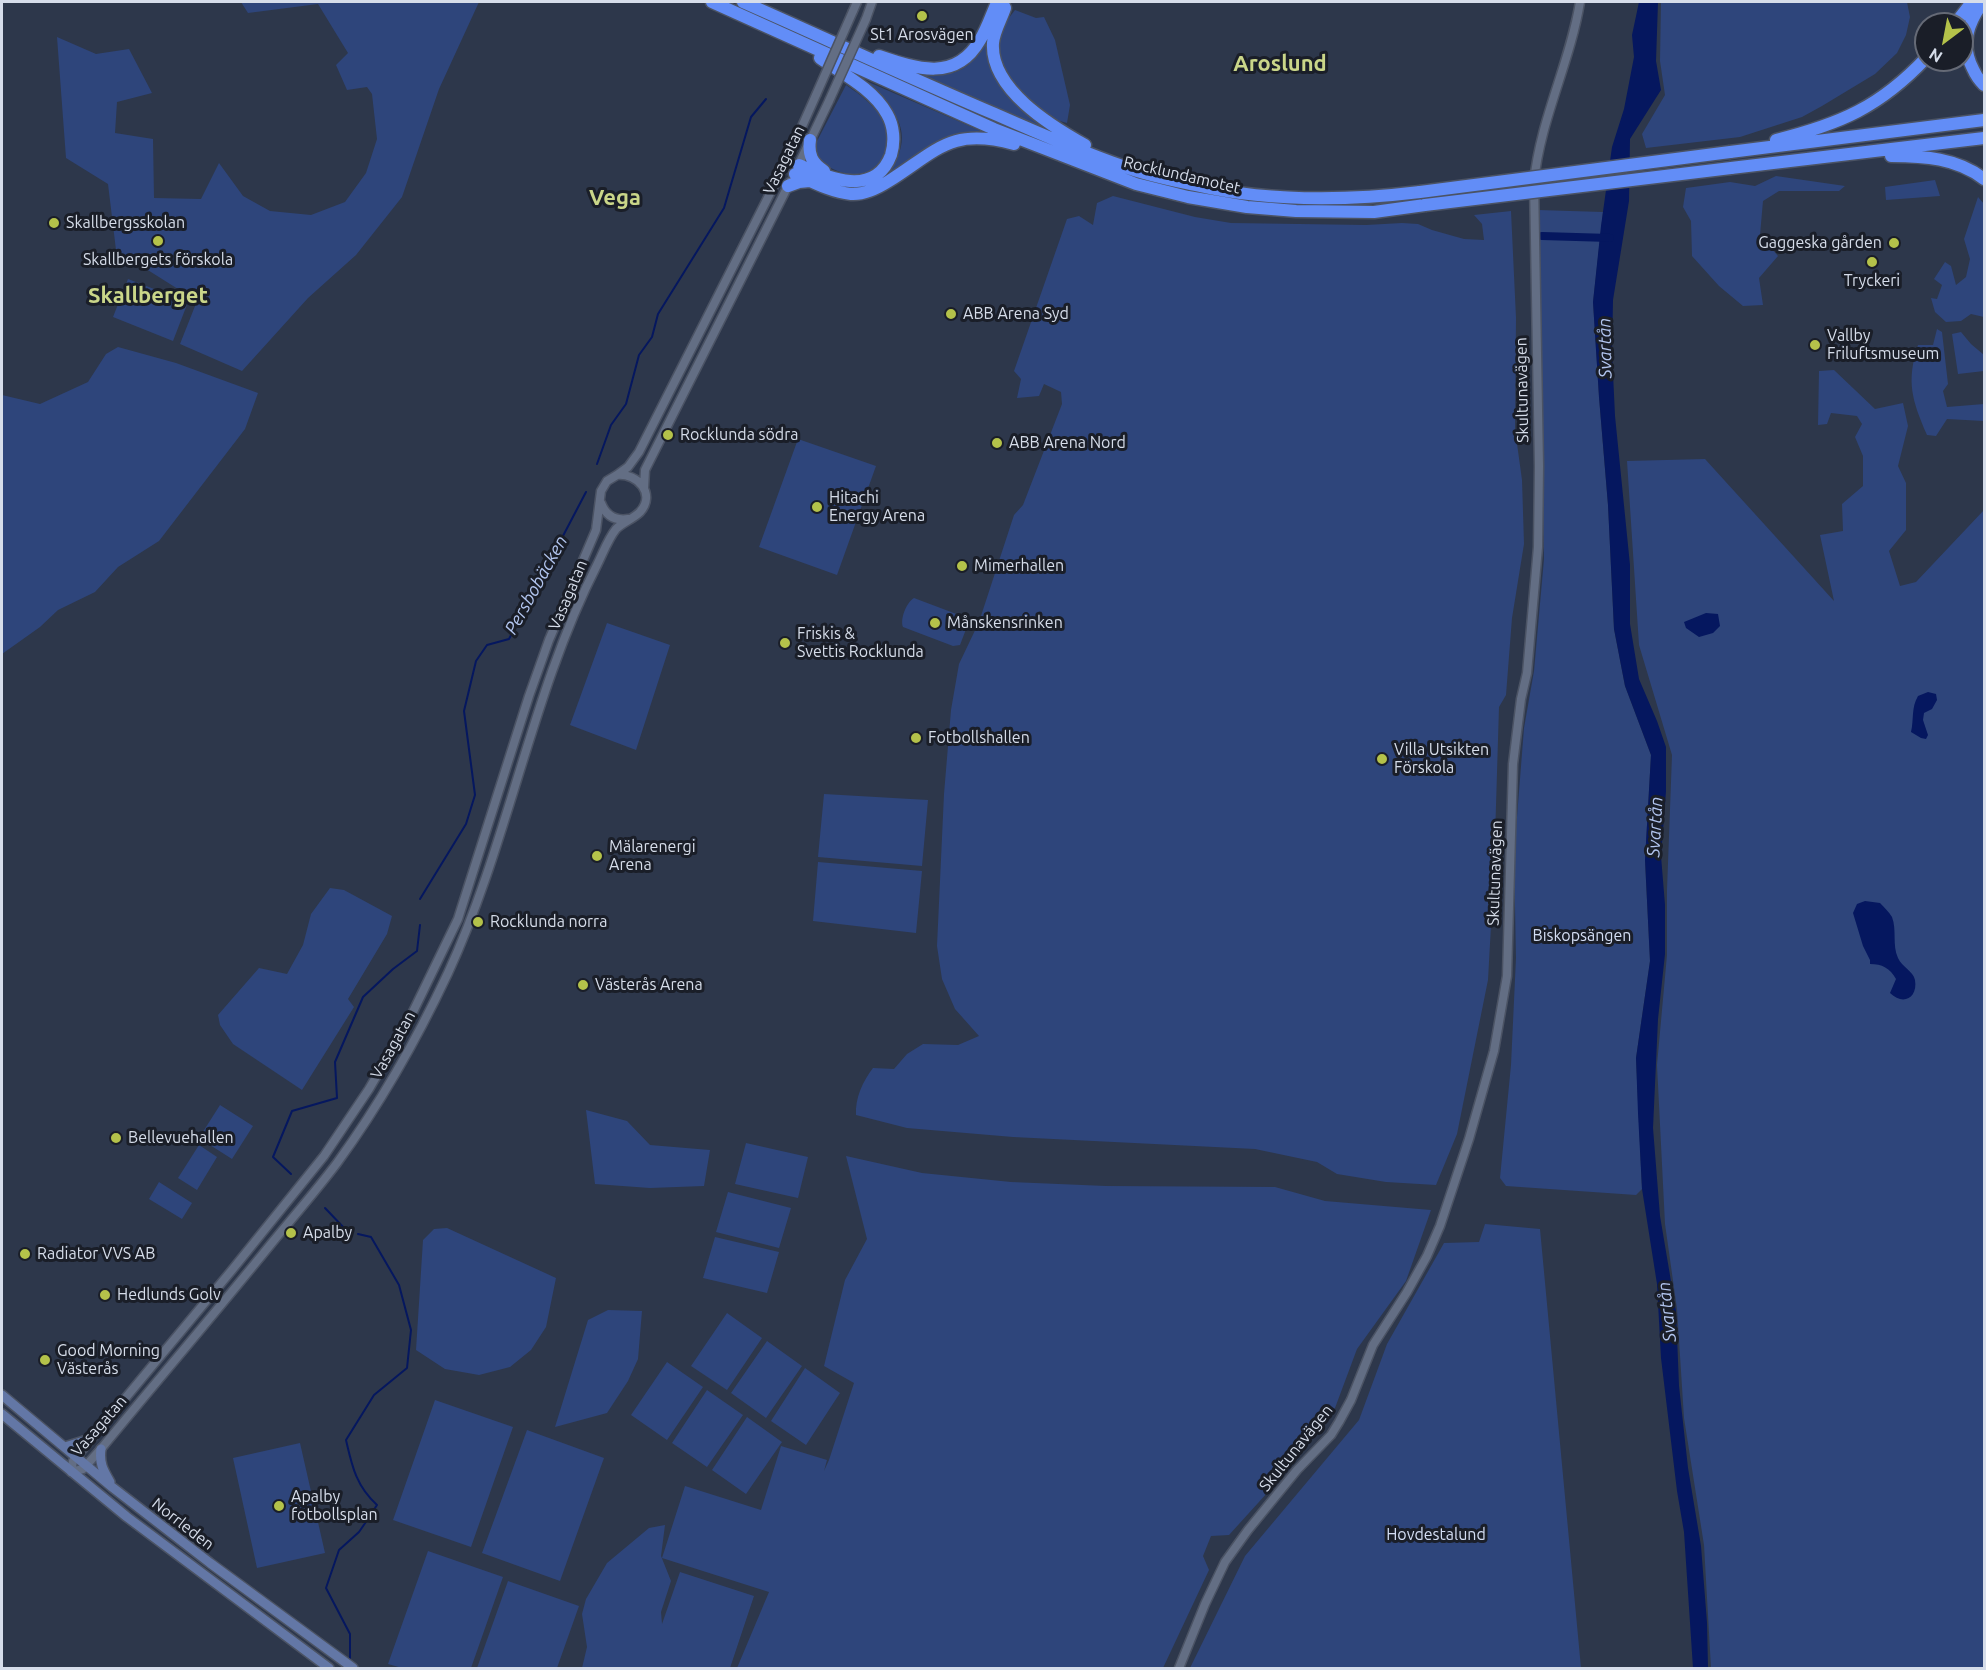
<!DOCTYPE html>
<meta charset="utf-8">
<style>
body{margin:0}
#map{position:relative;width:1986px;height:1670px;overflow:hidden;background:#2d374b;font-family:Ubuntu,sans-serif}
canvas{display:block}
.frame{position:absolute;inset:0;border:3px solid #d6ddea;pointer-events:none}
.north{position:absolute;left:1914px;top:12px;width:60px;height:60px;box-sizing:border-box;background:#1a1e28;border:2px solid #656a76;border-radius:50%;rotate:212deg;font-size:16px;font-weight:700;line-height:24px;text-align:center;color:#d6ddea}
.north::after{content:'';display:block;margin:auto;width:21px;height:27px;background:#b4c24a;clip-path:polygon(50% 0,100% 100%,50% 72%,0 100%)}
</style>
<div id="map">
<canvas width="1986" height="1670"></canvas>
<div class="frame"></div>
<div class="north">N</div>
</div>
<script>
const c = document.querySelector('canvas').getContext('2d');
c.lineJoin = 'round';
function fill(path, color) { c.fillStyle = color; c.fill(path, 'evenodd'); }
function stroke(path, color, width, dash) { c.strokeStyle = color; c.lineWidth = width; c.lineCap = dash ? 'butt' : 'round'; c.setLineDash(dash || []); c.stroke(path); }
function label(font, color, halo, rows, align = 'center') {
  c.font = font + ' Ubuntu,sans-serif'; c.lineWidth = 6; c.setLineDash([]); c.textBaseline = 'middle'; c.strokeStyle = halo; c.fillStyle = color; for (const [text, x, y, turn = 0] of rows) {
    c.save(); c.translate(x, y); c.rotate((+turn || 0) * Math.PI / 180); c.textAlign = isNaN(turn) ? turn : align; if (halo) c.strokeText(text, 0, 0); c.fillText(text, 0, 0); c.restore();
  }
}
fill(new Path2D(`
 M241,2H479L439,89L402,197L356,255L308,298L242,371L180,344L197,301L116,250L108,184L66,158L57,37L96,54L129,49L152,93L117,102L115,133L153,139L154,198L201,199L219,163L243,196L270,211L311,215L345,202L366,173L377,139L372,94L367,87L347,90L336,65L348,53L318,4L248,13Z
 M1661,2H1907L1910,17L1906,35L1897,53L1875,74L1822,106L1802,117L1740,137L1646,148L1642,134L1665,95L1660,61Z
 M1015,10L1036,18L1044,17L1055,40L1070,105L1067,123L1049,118L1022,95L1008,79L1000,63L998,41L1005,23Z
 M993,29L988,45L1040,123L1037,125L908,71C927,74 951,79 968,65C978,56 985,40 993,29Z
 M859,78L988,134H962L878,182C901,162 912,134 890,108C881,98 869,88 859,78Z
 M846,85C861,95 878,108 885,125C893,145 881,172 858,174C843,176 831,168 818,161L815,145Z
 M1776,176L1845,186L1839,191H1779L1763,201L1760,235L1778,256L1759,278L1763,305L1743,306L1719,286L1692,256L1691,221L1683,207L1686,188L1730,182L1755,186Z
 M1935,180L1940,196L1886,200L1885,187Z
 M1113,196L1195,217L1231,223L1366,225L1402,223L1418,224L1432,230L1464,239L1484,240L1482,224L1474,215L1511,211L1516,318L1515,429L1522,480L1524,544L1512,618L1506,695L1499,707L1494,871L1488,980L1457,1134L1436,1185L1386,1182L1337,1174L1317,1162L1255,1149L1013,1137L907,1128L856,1115C855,1098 863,1081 873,1068L894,1069L907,1054L923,1044L958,1045L979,1036L955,1009L942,979L937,946L944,794L951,710L959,664L979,622L1014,515L1023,505L1062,404L1061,392L1044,384L1039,396L1017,398L1021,379L1014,371L1067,219L1079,216L1093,225L1097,203Z
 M1978,197L1984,204V317L1971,314L1961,321L1946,322L1935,312L1931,298L1937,299L1942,285L1934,279L1945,262L1951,266L1956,285L1966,277L1970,259L1964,239Z
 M1538,210L1603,212L1593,302L1599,397L1608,505L1614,629L1625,686L1651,755L1645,860L1650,961L1636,1058L1642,1189L1636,1195L1506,1186L1500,1178L1511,1065L1516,958L1514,855L1524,728L1534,671L1544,559Z
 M128,279L188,302L173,341L113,317Z
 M1937,329L1942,332L1948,384L1943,391L1947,407L1984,404V421L1947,419L1936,436L1927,435C1912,400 1906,382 1918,345H1933Z
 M1961,332L1971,344L1984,355V371L1958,374L1952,334Z
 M118,347L176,363L258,393L245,429L159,541L118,567L95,592L58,610L40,627L2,654V395L40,404L88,382L106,354Z
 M1834,370L1875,409L1903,403L1908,426L1898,466L1906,483V530L1889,551L1900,586L1916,582L1984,510V1668H1711L1704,1545L1684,1418L1677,1309L1665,1224L1657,1065L1667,955V890L1672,755L1639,645L1627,461L1705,459L1834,601L1820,535L1843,531L1842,504L1863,486V456L1855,437L1862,424L1857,416L1831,413L1827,424L1818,425L1819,371Z
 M798,439L876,466L837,575L759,547Z
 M914,598L967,618L968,624L960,645L953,646L903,627C900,619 906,603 914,598Z
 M607,623L670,645L636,750L570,725Z
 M824,794L928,800L922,866L818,857Z
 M818,862L922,871L916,933L813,921Z
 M330,888L344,890L392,916L387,934L348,999L354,1007L302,1090L233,1044L220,1025L218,1015L259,968L287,974L303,945L311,914Z
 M220,1105L253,1126L232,1159L199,1138Z
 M586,1110L627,1121L650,1145L710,1150L704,1186L650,1188L595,1184Z
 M746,1143L808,1157L798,1198L735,1184Z
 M199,1145L217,1157L197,1190L178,1178Z
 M846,1156L922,1173L1011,1182L1106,1186L1275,1187L1325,1201L1431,1210L1406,1281L1357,1349L1335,1408L1268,1492L1229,1535L1211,1536L1203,1556L1209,1570L1163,1668H737L769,1592L662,1558L685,1486L761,1510L781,1446L827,1460L824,1471L829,1460L854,1383L824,1366L845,1280L867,1239Z
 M159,1182L192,1203L182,1219L149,1199Z
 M728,1192L791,1208L779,1248L716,1232Z
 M1485,1224L1540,1229L1581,1668H1190L1245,1556L1359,1420L1387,1344L1444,1243L1479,1242Z
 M447,1228L556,1278L546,1327L531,1350L510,1367L479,1375L445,1369L416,1350L423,1240L434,1229Z
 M715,1237L779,1252L767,1293L703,1278Z
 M608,1310L642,1311L638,1359L628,1381L607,1413L555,1427L588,1320Z
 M727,1313L762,1338L727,1390L691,1366Z
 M767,1341L802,1366L766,1418L731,1393Z
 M667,1362L703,1387L667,1440L631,1415Z
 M805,1368L840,1393L806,1445L771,1421Z
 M707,1390L743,1415L707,1467L672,1443Z
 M435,1400L513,1427L471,1547L393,1520Z
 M747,1417L782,1442L746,1494L712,1470Z
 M527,1430L604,1458L560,1581L482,1553Z
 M300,1443L325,1553L257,1568L233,1458Z
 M665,1525L661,1556L671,1581L661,1612L662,1624L680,1572L754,1596L730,1668H582L587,1647L582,1614L586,1599L607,1563L649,1528Z
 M428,1551L503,1577L471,1668H402L388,1664Z
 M508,1581L579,1606L557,1668H477Z`), '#2e457b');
fill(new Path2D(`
 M1639,2H1658L1656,61L1661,90L1630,139L1629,201L1613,300L1612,352L1615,416L1630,565V624L1639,679L1657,721L1666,747V791L1661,856L1665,905V954L1658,1019L1653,1128L1660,1216L1676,1311L1679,1386L1688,1468L1701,1546L1707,1623L1708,1668H1693L1684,1532L1677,1491L1661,1358L1657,1284L1642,1189L1638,1113L1636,1058L1650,961L1645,860L1651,755L1625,686L1614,629L1608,505L1599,397L1593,302L1601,226L1612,147L1624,109L1634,57L1632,35Z
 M1706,613L1718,614L1720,626L1713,633L1699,637L1686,628L1684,622Z
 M1928,692L1936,694L1937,700L1932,709L1924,713L1923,720L1928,735L1926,739L1921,738L1911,732C1914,719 1911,708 1918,696Z
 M1865,901L1880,903C1884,907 1889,912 1892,917C1897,930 1892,945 1898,958C1902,967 1913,971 1915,980C1918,998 1903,1006 1890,993L1896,979C1890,968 1882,964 1870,964V960L1863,946L1853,913L1857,904Z`), '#05175f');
stroke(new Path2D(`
 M597,464L611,425L626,404L639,355L652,337L658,314L724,208L751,117L766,99
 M420,899L466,824L475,795L464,711L476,661L487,645L509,639L586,492
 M291,1174L273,1157L292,1111L337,1098L335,1062L363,997L393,969L417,951L420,925
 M325,1208L346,1230L353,1232
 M358,1234L371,1237L399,1285L411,1330L407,1368L374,1395L346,1440C352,1466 356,1486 377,1505L373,1511
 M350,1658V1634L326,1588L339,1550L359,1532L370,1516`), '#05175f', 2);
stroke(new Path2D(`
 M1542,236L1610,238`), '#05175f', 8);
const tertiary = new Path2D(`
 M853,11L857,2
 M866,19L872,2
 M797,168L829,101
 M617,475C638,473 656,494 640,512C633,519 623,522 616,529C608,539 603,553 597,565C531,694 509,841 448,973C417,1039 380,1104 337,1163C316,1191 293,1217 271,1244C215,1313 157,1381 101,1449L83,1469L71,1472L73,1461L232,1270L324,1156L369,1089L409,1020L458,919L529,696L549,640L596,530L601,491L607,481Z
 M617,475L628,467L639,452L788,158L816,95
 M644,488L645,470L790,182
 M601,503C606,516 615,521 628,519
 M1179,1668L1205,1604L1225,1562L1248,1530L1297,1470L1331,1435L1339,1422L1351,1400L1373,1345L1407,1292L1427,1256L1440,1226L1469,1139L1494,1051L1507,976L1513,764L1521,699L1527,673L1538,547L1539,466L1534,182C1540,120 1570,63 1580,2`);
const secondary = new Path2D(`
 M2,1395L112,1487L210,1563L353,1668
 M2,1414L127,1517L329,1668
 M65,1447L90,1439
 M101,1449C99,1463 103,1470 110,1482`);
const motorway = new Path2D(`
 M712,2L994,129L1136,184L1188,197L1247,207L1296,211L1374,212L1425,205
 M743,2C827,39 910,78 995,114C1038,133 1081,152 1125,167C1147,175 1172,180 1195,185C1269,202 1346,201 1420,192
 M1002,2L1005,8C1001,20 994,31 993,43C990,89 1051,126 1085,145
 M1983,2C1968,23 1960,44 1973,69C1976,76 1979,80 1984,85
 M1955,24L1972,2
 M879,56C917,69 956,82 980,40C987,29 991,16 996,5L1000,2
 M810,140C808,155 812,163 824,171
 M1776,140C1840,124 1880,107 1926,58
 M1730,152L1984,120
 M1891,156C1924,156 1957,158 1984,179
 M799,165C828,178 875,198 891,155C895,142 894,126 887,114C873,89 843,74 820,58
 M1731,168L1984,138
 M795,174C813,182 831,192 851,194C864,195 878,188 889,181C938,150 951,127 1014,144
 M788,186L799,182L810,181`);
stroke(tertiary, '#4b5364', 11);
stroke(secondary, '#4b5364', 12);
stroke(motorway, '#4b5364', 15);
stroke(tertiary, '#636e84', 8);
stroke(secondary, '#6377a6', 9);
stroke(motorway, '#628df7', 12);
const tertiaryBridge = new Path2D(`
 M816,95L853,11
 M829,101L866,19`);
const motorwayBridge = new Path2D(`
 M1420,192L1730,152
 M1425,205L1731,168`);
stroke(tertiaryBridge, '#4b5364', 11, []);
stroke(motorwayBridge, '#4b5364', 15, []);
stroke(tertiaryBridge, '#636e84', 8);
stroke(motorwayBridge, '#628df7', 12);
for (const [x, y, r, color] of [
 [922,16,6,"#b4c24a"],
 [54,223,6,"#b4c24a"],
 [158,241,6,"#b4c24a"],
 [1894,243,6,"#b4c24a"],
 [1872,262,6,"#b4c24a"],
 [951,314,6,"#b4c24a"],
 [1815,345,6,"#b4c24a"],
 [668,435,6,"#b4c24a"],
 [997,443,6,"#b4c24a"],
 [817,507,6,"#b4c24a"],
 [962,566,6,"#b4c24a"],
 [935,623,6,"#b4c24a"],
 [785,643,6,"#b4c24a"],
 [916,738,6,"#b4c24a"],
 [1382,759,6,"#b4c24a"],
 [597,856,6,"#b4c24a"],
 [478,922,6,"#b4c24a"],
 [583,985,6,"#b4c24a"],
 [116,1138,6,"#b4c24a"],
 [291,1233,6,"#b4c24a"],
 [25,1254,6,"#b4c24a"],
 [105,1295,6,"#b4c24a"],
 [45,1360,6,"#b4c24a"],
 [279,1506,6,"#b4c24a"]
]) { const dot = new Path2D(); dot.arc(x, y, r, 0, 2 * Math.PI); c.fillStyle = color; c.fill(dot); stroke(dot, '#1a1e28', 2); }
label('16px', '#d6ddea', '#1a1e28', [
 ["St1 Arosvägen",922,35,"center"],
 ["Skallbergsskolan",66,223],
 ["Gaggeska gården",1882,243,"right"],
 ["Skallbergets förskola",158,260,"center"],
 ["Tryckeri",1872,281,"center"],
 ["ABB Arena Syd",963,314],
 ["Vallby",1827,336],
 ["Friluftsmuseum",1827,354],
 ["Rocklunda södra",680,435],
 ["ABB Arena Nord",1009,443],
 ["Hitachi",829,498],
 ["Energy Arena",829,516],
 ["Mimerhallen",974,566],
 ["Månskensrinken",947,623],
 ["Friskis &",797,634],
 ["Svettis Rocklunda",797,652],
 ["Fotbollshallen",928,738],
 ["Villa Utsikten",1394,750],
 ["Förskola",1394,768],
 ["Mälarenergi",609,847],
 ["Arena",609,865],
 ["Rocklunda norra",490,922],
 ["Västerås Arena",595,985],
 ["Bellevuehallen",128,1138],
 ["Apalby",303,1233],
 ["Radiator VVS AB",37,1254],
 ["Hedlunds Golv",117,1295],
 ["Good Morning",57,1351],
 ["Västerås",57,1369],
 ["Apalby",291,1497],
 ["fotbollsplan",291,1515]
], 'left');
label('16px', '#d6ddea', '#1a1e28', [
 ["Vasagatan",784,160,-64],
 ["Rocklundamotet",1182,175,13],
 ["Skultunavägen",1522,390,-91],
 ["Vasagatan",568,595,-67],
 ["Skultunavägen",1495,873,-88],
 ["Vasagatan",393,1045,-61],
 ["Vasagatan",99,1426,-49],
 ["Skultunavägen",1296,1448,-51],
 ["Norrleden",183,1524,38]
]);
label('16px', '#d4def4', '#1a1e28', [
 ["Biskopsängen",1582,936],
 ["Hovdestalund",1436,1535]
]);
label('italic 18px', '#b2c5ef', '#1a1e28', [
 ["Svartån",1605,348,-91],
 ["Persbobäcken",536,585,-61],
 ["Svartån",1655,827,-87],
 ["Svartån",1667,1312,-96]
]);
label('bold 22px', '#cad689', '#1a1e28', [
 ["Aroslund",1280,64],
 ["Vega",615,198],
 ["Skallberget",148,296]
]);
</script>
